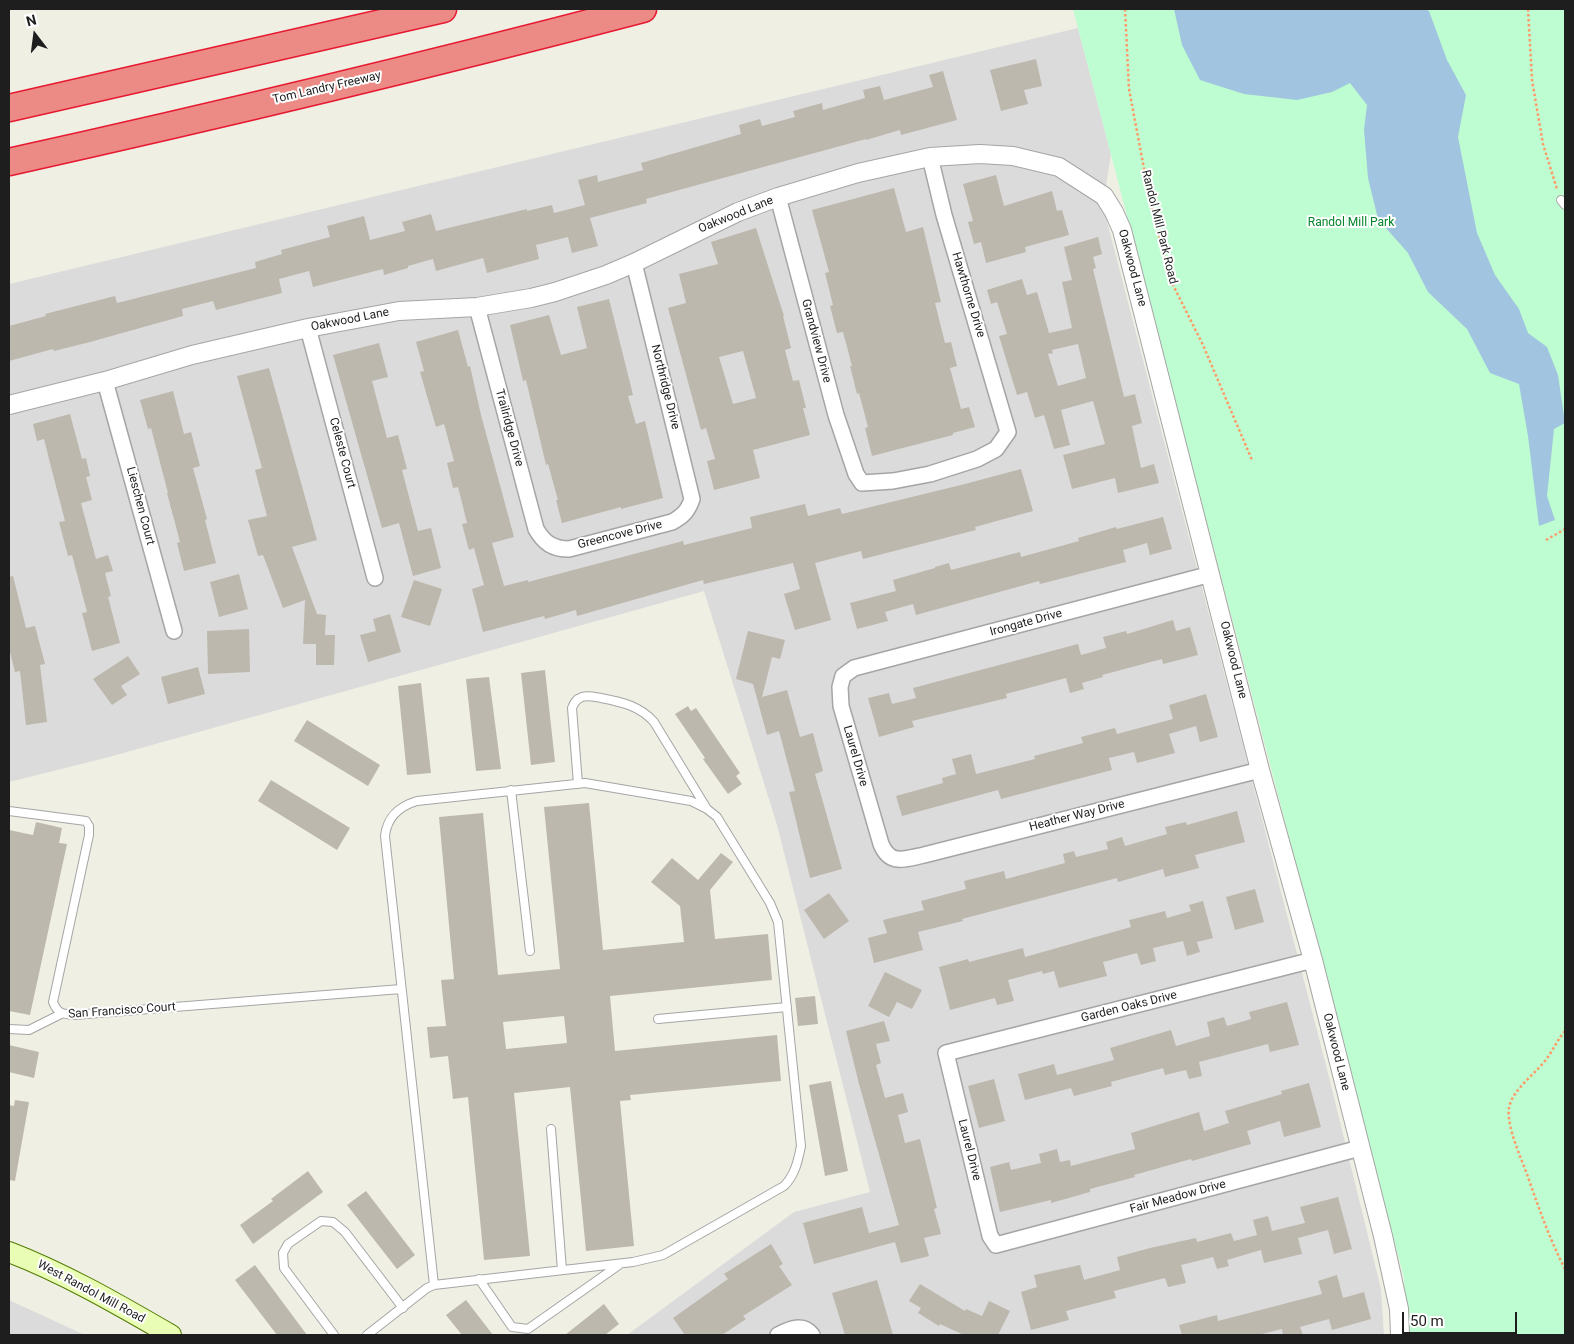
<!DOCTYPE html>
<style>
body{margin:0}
#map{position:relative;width:1574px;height:1344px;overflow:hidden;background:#f0efe4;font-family:Roboto,sans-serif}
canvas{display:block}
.frame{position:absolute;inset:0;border:10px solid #1e1e1e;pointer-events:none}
.north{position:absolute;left:10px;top:10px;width:50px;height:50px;-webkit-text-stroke:4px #fff;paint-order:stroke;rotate:345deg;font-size:14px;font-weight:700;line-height:20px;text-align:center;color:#1e1e1e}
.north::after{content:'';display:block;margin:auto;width:18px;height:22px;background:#1e1e1e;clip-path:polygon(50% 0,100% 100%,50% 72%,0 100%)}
.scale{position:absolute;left:1402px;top:1312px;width:115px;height:22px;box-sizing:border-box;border:2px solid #1e1e1e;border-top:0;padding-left:6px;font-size:15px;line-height:18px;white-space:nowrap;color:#1e1e1e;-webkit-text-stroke:4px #fff;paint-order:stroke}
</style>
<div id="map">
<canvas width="1574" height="1344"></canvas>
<div class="frame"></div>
<div class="north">N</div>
<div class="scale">50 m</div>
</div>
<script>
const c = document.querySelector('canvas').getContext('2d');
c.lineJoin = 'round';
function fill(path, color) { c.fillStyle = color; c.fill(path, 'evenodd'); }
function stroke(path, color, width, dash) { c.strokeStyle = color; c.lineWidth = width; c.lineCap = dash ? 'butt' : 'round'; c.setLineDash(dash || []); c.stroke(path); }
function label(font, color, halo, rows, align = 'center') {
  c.font = font + ' Roboto,sans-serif'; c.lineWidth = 4; c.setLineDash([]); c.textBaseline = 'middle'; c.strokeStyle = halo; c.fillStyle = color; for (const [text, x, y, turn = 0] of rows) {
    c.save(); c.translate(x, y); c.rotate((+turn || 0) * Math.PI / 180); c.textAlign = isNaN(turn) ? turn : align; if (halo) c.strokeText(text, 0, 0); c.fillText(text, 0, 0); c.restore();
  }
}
fill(new Path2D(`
 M1078,28L1111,154L1103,206L1328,1073L1381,1289L1384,1335H627L794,1212L870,1192L777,825L704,591L109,757L9,782V284Z
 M9,1300L85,1335H9Z`), '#dcdbdb');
fill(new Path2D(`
 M1073,9H1565V1335H1406L1404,1278Z`), '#befdd1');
fill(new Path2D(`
 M1174,9H1425L1429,11L1447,60L1466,95L1458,137L1477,233L1495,275L1519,309L1528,333L1547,347L1558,375L1565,423L1554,429L1547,496L1555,520L1539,526L1528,436L1519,384L1490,373L1467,329L1428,292L1408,253L1378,219L1368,178L1364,130L1367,105L1350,83L1332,92L1297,100L1244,94L1200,80L1182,45Z`), '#a1c4e0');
fill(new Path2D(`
 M1036,59L1042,86L1024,90L1028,104L1001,111L990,70Z
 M943,71L957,120L901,135L900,130L866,140V139L646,199L647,203L590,218L598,246L572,253L568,237L536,245L539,259L487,273L483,258L436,271L433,259L408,266V268L384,275L383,269L313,287L309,271L279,279L282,293L216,310L213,301L182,309L183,316L90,342L54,351L53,349L9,361V326L46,316L45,314L115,296L117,303L256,268L255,262L282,254L281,250L330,237L327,226L364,216L370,240L405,231L402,222L431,214L436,231L527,209V211L552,205L554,213L585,205L578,180L597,175L598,182L643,170L641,163L741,134L739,125L760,119L762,126L795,117L793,111L822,103L823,110L865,98L863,90L880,86L884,100L933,87L929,75Z
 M996,175L1004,206L1052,191L1057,211L1062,210L1069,235L1025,247L1026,252L986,263L981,242L974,244L968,222L973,221L963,184Z
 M894,188L906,232L923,227L941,302L935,303L945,343L951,342L957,366L950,368L961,409L969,407L975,427L953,433V435L872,456L865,428L868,427L859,393L857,394L850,366H852L843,332L837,333L830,306L833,305L825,273L829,272L812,210Z
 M756,228L784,316H783L791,348L785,350L793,381L799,380L806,408H803L810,435L753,450L760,478L714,490L707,461L715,459L706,428L701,430L668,308L686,303L679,274L718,264L711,242ZM743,351L756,398L733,404L719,357Z
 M1098,237L1102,254L1093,257L1096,268L1093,269L1124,397L1135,394L1142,423L1132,426L1141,468L1154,464L1159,483L1118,493L1115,478L1072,489L1063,455L1105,444L1093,401L1061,410L1070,445L1054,449L1044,415L1035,418L1027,392L1017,395L999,336L1007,334L997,302L991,304L987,290L1022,279L1027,295L1037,292L1049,333L1072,328L1062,282L1072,280L1064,247ZM1078,344L1086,378L1058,386L1048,354L1053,353L1052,350Z
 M609,299L633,395L628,396L636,424L645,421L663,498L621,509V507L562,523L556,500H558L548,464L546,465L526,380L523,381L510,325L549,315L561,355L587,348L577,307Z
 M458,330L468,367L470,366L481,415L514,537L492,543L504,586L528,580V582L683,541L684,545L752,528L750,517L805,504L808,516L840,508L842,514L965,484L1021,469L1033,511L975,527L976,530L863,559L861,551L815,563L831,620L795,630L784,594L800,589L793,563L704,584L703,580L577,616L576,610L545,619L544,616L483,632L472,589L484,585L474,548L469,550L462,524L467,523L458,487L453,488L447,463L454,461L444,424L436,427L420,372L424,371L416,342Z
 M379,343L388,377L372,381L387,438L398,435L407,469L402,470L418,531L431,528L441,568L413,576L399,523L382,528L333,355Z
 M269,368L317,540L292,547L317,614L326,615L325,635H335L334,665H316V644H303L305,600L283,608L263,555L258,556L248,520L267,516L255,470L262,468L237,376Z
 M173,391L184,434L191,432L200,466L193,468L207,519L205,520L216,563L184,571L177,543L180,542L167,493H168L151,428L148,429L140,400Z
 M70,414L82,459L86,458L90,476L86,477L92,500L81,503L96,559L108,555L113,571L105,573L111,596L108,597L120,643L92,651L82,613L87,612L72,555L68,556L59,522L65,521L51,467L44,439L37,441L33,424Z
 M1163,517L1172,549L1150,555L1147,543L1123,550L1126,562L1040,584L1039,581L916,615L913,604L885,612L888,621L857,629L850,603L896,591L893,580L935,568V567L949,563L951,570L1020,552L1021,557L1079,541L1078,538L1116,527L1117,529Z
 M239,574L248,609L219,617L210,582Z
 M13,576L26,628L35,626L45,664L40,665L47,722L26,725L20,671L15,672L9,648V577Z
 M414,580L442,589L430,626L401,617Z
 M390,614L401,652L368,662L360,635L376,631L373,619Z
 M1173,620L1176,631L1190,627L1198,655L1163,664L1162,659L1102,675L1103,677L1082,683L1084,689L1070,693L1066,678L1006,694L1007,698L912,721L914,727L879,737L868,698L889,693L892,704L916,698L913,688L1078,644L1081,655L1106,648L1103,637L1126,631L1127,634Z
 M249,629L250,672L208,674L207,631Z
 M748,631L785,640L780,659L772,657L762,697L787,690L800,737L813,733L823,771L815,774L842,869L810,878L789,792L795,791L779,731L767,735L753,684L736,679Z
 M128,656L140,674L121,686L127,695L112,705L93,679Z
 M198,667L205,694L168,704L161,677Z
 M545,670L555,762L531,765L521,673Z
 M489,677L501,769L476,771L466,679Z
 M421,683L431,773L407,775L398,686Z
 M1206,694L1218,737L1200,742L1196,726L1169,734L1175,753L1137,763L1134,752L1109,758L1112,770L1001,799L998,790L902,816L896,796L943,783L942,778L956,774L952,759L971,754L976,774L1035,759L1034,756L1083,743L1081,737L1115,728L1117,734L1173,719L1169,705Z
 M688,706L691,711L696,708L740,773L736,776L742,784L728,794L703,759L705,758L675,714Z
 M307,720L380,765L368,786L294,741Z
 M271,780L350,828L337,850L258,801Z
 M589,803L603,950L684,942L680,906L651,882L672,858L698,880L721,853L733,862L710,890L715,939L768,934L772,980L610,996L615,1051L777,1035L781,1081L630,1095L631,1100L620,1101L634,1246L586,1251L570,1087L514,1093L530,1256L484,1260L468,1097L453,1099L448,1056L430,1058L427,1027L446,1026L441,980L454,979L439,817L483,813L498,975L560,969L544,807ZM564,1016L567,1043L506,1049L503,1022Z
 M1237,811L1245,842L1195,855L1199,868L1165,877L1163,869L1118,882L1117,878L962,919L963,921L918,932L923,950L874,963L868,938L887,933L883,920L924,910L921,901L966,889L964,881L1004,871L1006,879L1065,863L1063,854L1074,851L1076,857L1108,849L1106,842L1122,837L1125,846L1167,834L1165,827L1186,822L1187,825Z
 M36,822L62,828L59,843L67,844L30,1015L9,1011V830L33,835Z
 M1255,889L1264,922L1235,930L1226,897Z
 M829,893L849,921L824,939L804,910Z
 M1203,901L1213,938L1197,942L1200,952L1187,956L1183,941L1153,948L1156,961L1141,965L1137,953L1103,962L1107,976L1059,988L1054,971L1043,974L1042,971L1008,980L1014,1001L997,1005L995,998L950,1010L939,967L968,959L969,962L1023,948L1025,957L1131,927L1129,920L1165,911L1167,918L1191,911L1189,905Z
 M885,972L922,990L912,1009L897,1002L889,1017L868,1006Z
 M815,996L818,1024L798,1026L795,998Z
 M1287,1002L1299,1045L1270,1052L1268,1044L1199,1062L1202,1076L1189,1079L1186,1070L1165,1075L1163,1068L1111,1082L1112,1086L1074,1096L1071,1088L1025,1100L1018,1074L1054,1064L1057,1075L1114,1060L1110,1048L1171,1030L1176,1046L1210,1036L1207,1022L1224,1017L1227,1026L1251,1019L1249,1012Z
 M884,1021L890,1041L876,1044L881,1063L876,1065L885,1098L903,1093L908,1112L898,1115L905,1143L920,1139L937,1208L934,1209L941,1234L924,1238L929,1256L901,1263L895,1242L814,1264L803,1223L862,1207L869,1233L899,1225L859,1084L846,1031Z
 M9,1045L39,1052L34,1078L9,1072Z
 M994,1079L1005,1121L979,1128L968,1086Z
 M831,1081L848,1171L825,1176L809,1085Z
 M1309,1083L1321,1127L1284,1137L1280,1121L1247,1131L1251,1144L1192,1161L1191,1159L1134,1175L1135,1177L1090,1189V1192L1051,1203V1200L1000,1212L990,1167L1009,1162L1011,1170L1041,1163L1039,1154L1057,1149L1060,1162L1070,1160L1071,1166L1135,1149L1131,1133L1199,1112L1204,1131L1229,1123L1225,1111L1282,1094L1281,1091Z
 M15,1100L29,1102L15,1181L9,1180V1105L14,1106Z
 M308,1171L323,1192L253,1244L240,1225L273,1201L271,1199Z
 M366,1191L415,1255L397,1269L347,1205Z
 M1338,1197L1352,1249L1334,1254L1328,1230L1298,1238L1302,1254L1264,1263L1261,1250L1227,1260L1229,1266L1217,1269L1213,1257L1181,1265L1186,1283L1168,1287L1165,1278L1114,1291L1116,1298L1066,1311L1069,1320L1031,1330L1021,1292L1037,1287L1034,1275L1080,1265L1084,1280L1120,1270L1117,1257L1150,1248L1196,1238L1197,1242L1231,1233L1234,1241L1257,1235L1253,1220L1268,1216L1272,1231L1305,1223L1300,1207Z
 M771,1244L783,1264L779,1266L792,1285L743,1316L746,1319L722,1335H685L673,1318L728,1279L724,1274Z
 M255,1265L307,1335H277L235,1280Z
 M1337,1275L1343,1298L1364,1292L1371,1319L1332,1330L1329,1319L1300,1327L1303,1335H1283L1282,1329L1258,1335H1182L1179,1325L1217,1315L1218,1321L1322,1294L1318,1281Z
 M877,1280L893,1335H845L832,1293Z
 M920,1284L965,1311L966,1309L982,1316L989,1301L1010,1311L998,1335H964L940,1324L939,1326L918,1313L921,1308L909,1301Z
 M466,1300L493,1335H462L446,1315Z
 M604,1304L619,1324L605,1335H565Z`), '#bdb8ad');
const service = new Path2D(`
 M1561,200L1565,205
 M578,784L572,708C574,703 576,699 582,697C588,695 595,697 601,698C622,702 640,706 654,722L707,809
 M511,790L530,951
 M9,811L86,821L89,826V835L53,1002C58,1014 62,1014 74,1015L401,989
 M658,1019L787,1007
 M9,1029L29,1030L61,1014
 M551,1129L562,1270
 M479,1279L512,1327L528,1329L619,1265
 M334,1335L284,1268L283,1253L288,1244L321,1221L333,1222L345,1232L403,1308
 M367,1335L427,1288L434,1285L633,1262L663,1255L784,1186C795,1175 798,1161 801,1146L778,922L770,903L717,817L707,809L691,801L585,783L417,801C400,806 387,817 385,836L434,1285`);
const minor = new Path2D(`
 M778,197L836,415L856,474L862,483L893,481L930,474L977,459L996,449L1008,432L944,215L930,157
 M477,307L536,529C544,543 553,549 569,549L672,522C683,516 688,511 692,499L634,263
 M308,328L375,578
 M105,381L174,631
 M1211,574L854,668L843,676L840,687L841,706L881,844C890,866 905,859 924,855L1260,770
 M1313,960L946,1053L990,1236L996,1245L1360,1148
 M778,1335C790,1329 803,1323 812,1335`);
const tertiary = new Path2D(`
 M9,405L105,381L192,355L308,328L399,311L477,307L531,298L555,292L606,275L634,263L738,212L778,197L858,173L930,157L980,154L1013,156L1059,167L1104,196L1114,212L1122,230L1260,770L1313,960L1383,1236L1399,1309L1400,1335`);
const secondary = new Path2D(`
 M9,1252C66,1274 119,1305 171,1335`);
const motorway = new Path2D(`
 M9,108L443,9
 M9,162C221,115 433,64 643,9`);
stroke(service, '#a5a5a5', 10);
stroke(minor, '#a5a5a5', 18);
stroke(tertiary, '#a5a5a5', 20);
stroke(secondary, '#517b00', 22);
stroke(motorway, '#e61930', 29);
stroke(new Path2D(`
 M1125,9L1129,89L1149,195L1170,279L1203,345L1252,460
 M1528,9L1532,80L1543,144L1557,189
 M1546,540L1565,529
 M1565,1031C1558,1039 1554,1048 1548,1057C1538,1072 1512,1089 1509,1108C1506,1126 1522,1160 1528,1177C1539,1209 1550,1240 1565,1269`), '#f96', 2.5, [2.5, 2.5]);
stroke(service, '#fff', 8);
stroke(minor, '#fff', 15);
stroke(tertiary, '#fff', 18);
stroke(secondary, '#e9fdb4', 20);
stroke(motorway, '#ec8b86', 26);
label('12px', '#1e1e1e', '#fff', [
 ["Tom Landry Freeway",327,88,-13],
 ["Oakwood Lane",736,215,-22],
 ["Randol Mill Park Road",1159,227,76],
 ["Oakwood Lane",1132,268,75],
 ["Hawthorne Drive",968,295,73],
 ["Oakwood Lane",350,320,-11],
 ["Grandview Drive",816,341,75],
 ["Northridge Drive",665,387,76],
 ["Trailridge Drive",509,428,75],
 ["Celeste Court",342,453,75],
 ["Lieschen Court",140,506,75],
 ["Greencove Drive",620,535,-14],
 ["Irongate Drive",1026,623,-15],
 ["Oakwood Lane",1233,660,76],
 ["Laurel Drive",855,756,74],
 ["Heather Way Drive",1077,816,-14],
 ["Garden Oaks Drive",1129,1007,-14],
 ["San Francisco Court",122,1011,-4],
 ["Oakwood Lane",1336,1052,76],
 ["Laurel Drive",969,1150,76],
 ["Fair Meadow Drive",1178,1197,-15],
 ["West Randol Mill Road",91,1292,28]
]);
label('12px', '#04842c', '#fff', [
 ["Randol Mill Park",1351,223]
]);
</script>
